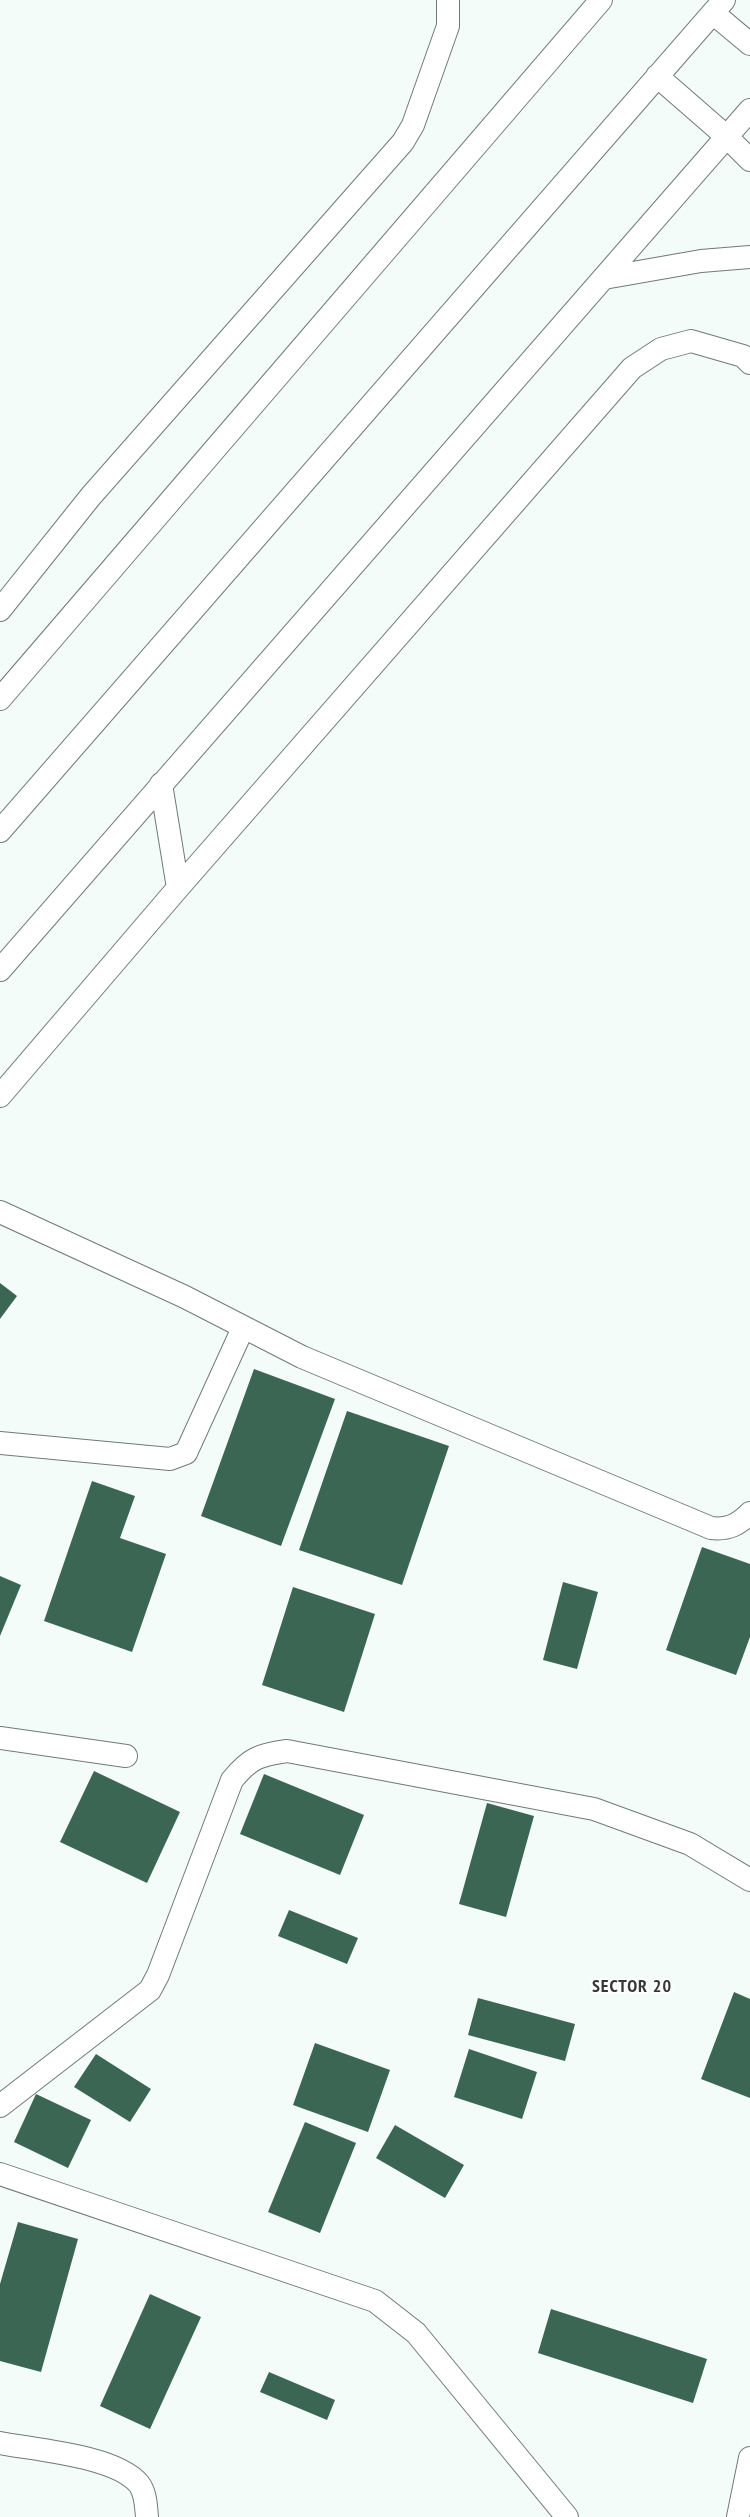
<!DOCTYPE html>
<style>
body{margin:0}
canvas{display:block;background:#f3fcf8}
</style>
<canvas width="750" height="2517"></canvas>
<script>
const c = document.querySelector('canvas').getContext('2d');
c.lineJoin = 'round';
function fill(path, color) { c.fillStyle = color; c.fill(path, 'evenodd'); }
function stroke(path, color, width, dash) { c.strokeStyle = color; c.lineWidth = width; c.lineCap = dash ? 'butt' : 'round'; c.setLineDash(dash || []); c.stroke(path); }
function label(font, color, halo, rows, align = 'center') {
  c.font = font + ' "PT Sans Narrow",sans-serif'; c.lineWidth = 4; c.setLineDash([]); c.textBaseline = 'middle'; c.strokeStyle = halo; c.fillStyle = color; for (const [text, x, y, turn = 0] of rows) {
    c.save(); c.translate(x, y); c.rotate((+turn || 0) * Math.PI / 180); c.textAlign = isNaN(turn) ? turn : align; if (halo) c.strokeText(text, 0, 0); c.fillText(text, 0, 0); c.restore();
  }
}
fill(new Path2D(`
 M0,1283L17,1296L0,1319Z
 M254,1369L335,1399L281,1546L201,1516Z
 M347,1411L449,1446L402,1585L299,1550Z
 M92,1481L135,1496L120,1538L166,1554L132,1652L44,1621Z
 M702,1547L750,1564V1637L736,1675L666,1650Z
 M0,1576L21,1585L0,1636Z
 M563,1582L598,1592L577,1669L543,1660Z
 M293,1587L375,1614L344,1712L262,1685Z
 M94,1771L180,1812L147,1883L60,1842Z
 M264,1774L364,1815L340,1875L240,1834Z
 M487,1803L534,1816L506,1917L459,1904Z
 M289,1910L358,1938L347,1964L278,1936Z
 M734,1992L750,1999V2098L701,2079Z
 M478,1998L575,2024L565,2061L468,2035Z
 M315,2043L390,2070L368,2132L293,2105Z
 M469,2049L537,2072L522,2119L454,2097Z
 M96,2054L151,2089L130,2122L74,2087Z
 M36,2094L91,2120L68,2168L14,2142Z
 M305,2122L356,2143L320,2233L268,2212Z
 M395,2125L464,2165L445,2198L376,2158Z
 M18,2222L78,2239L41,2372L0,2361V2284Z
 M150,2294L201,2317L150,2429L100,2406Z
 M551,2309L707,2359L693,2403L538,2353Z
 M269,2372L335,2400L327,2420L260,2392Z`), '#3c6654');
const minor = new Path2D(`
 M0,610L91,496L403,142L413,125L448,26V0
 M0,699L601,0
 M161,784L178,888
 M0,1096L178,888L632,368L661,349L691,341L743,356L750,363
 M0,1212L185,1297L302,1357L711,1528C728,1530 738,1525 750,1513
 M0,1443L170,1459L186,1453L243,1328
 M0,1738L126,1756
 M0,2106L150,1990L158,1975L232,1780C250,1758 259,1755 287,1751L594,1809L690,1844L750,1880
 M0,2174L375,2301L416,2333L567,2517
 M0,2443C37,2450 116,2456 139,2484C146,2493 146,2507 147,2517
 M738,2517L750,2458`);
const tertiary = new Path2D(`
 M713,13L750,44
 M657,76L727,137L750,160
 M604,278L701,261L750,257
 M0,831L724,0
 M0,970L750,110`);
stroke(minor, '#727a77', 24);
stroke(tertiary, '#727a77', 24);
stroke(minor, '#fff', 22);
stroke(tertiary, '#fff', 22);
c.letterSpacing = '1px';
label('bold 18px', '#343836', '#fff', [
 ["SECTOR 20",632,1987]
]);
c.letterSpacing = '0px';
</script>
